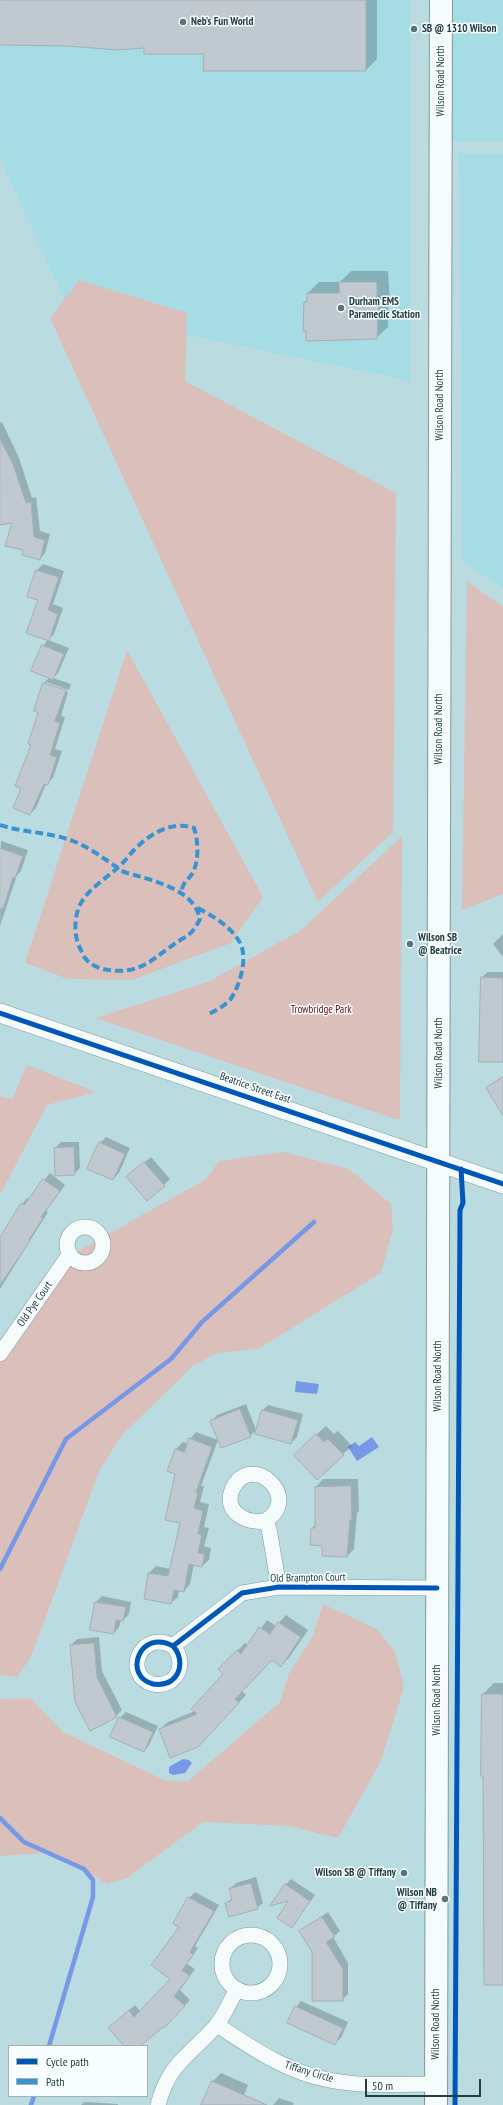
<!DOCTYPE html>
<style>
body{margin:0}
#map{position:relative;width:503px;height:2105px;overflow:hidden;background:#badce1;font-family:"PT Sans Narrow",sans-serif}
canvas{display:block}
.legend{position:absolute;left:8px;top:2045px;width:140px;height:52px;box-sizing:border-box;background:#f8feff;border:1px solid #a3b1b3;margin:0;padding:5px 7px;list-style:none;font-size:12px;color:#243d41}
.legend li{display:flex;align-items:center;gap:8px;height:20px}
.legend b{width:20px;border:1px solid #a3b1b3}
.scale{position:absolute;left:365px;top:2079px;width:116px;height:18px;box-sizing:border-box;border:2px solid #243d41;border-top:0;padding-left:5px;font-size:12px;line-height:14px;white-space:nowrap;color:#243d41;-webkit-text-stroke:3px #f8feff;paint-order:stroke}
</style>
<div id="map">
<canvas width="503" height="2105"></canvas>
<ul class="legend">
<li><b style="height:5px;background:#0057b8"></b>Cycle path</li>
<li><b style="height:5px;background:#3a93d1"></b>Path</li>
</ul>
<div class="scale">50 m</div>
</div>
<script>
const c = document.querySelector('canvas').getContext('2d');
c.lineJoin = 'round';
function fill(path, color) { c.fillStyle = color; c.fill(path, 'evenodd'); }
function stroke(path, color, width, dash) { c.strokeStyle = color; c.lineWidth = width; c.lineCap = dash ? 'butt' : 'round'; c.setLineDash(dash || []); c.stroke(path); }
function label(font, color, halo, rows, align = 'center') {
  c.font = font + ' "PT Sans Narrow",sans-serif'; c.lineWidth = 3; c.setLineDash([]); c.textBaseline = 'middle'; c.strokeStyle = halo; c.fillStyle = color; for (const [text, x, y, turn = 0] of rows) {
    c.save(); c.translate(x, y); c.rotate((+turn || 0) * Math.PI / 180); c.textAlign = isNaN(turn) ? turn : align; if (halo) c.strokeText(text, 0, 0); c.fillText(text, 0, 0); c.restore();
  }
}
fill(new Path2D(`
 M0,0H410V381L187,335L76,325L0,158Z
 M441,0H503V141H441Z
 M459,153H503V588L463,562Z`), '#a6dde5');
fill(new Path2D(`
 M79,280L187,313L185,381L396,493L393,832L318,902L50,318Z
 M467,581L503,607V894L462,910Z
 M127,650L263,897L231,943L132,980L68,979L25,963Z
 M402,836L400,1119H395L95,1018L208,982L300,931Z
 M27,1065L96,1092L47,1105L0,1195V1096L12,1099Z
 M284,1152L349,1169L391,1204L393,1229L381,1273L258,1349L217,1353L194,1365L122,1435L100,1469L31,1657L17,1677L0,1675V1355L68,1257L206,1179L219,1161Z
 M323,1604L377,1629L395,1652L404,1687L381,1761L338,1838L289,1826L203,1822L127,1878L107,1884L73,1862L46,1853L0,1856V1699L30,1698L63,1732L164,1780L187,1782L280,1702L289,1673L313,1636Z`), '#dabfbb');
fill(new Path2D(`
 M296,1381L319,1384L317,1394L295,1392Z
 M372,1437L379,1447L357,1461L348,1447L355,1442L359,1446Z
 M183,1759L189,1760L192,1763L185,1773L173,1775L169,1773V1767Z`), '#7798e6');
fill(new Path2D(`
 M0,0H377V59L366,70L144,47L0,44Z
 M351,271H388L390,301L388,303V327L376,338L305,302L308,299V293L319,282H340Z
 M2,422L19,458L32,498L36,497L40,531L50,534L45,553L40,559L24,550L13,522L0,524V423Z
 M43,564L64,571L53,604L63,608L54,634L48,640L69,648L58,673L53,678L71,684L69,690L46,682V685L68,692L61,716L65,717L55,749L62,751L53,778L46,784L36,808L30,814L22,788L39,712L35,711L44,683L49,678L43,646L48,640L39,600L28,596L37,570Z
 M1,841L28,850L21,871L17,875L0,926Z
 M503,934V957L493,944Z
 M488,972H503V1061L482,977Z
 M503,1076V1114L487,1088Z
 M106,1137L130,1148L119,1173L113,1179L100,1143Z
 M61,1142H79L80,1168L74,1174L55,1148Z
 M151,1157L170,1179L164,1185L134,1171Z
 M50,1173L65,1185L46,1211L48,1212L0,1289V1239L22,1204L27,1198L29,1199Z
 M246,1404L256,1430L250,1436L212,1421L217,1415Z
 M268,1405L303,1414L297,1437L291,1443L262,1411Z
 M326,1426L334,1434L338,1431L352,1446L343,1454L306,1444Z
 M196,1432L218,1440L201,1486H204L200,1502L209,1504L204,1527L209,1528L204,1546L211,1548L209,1560L202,1566L194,1564L190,1584L184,1591L179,1590L178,1597L171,1603L145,1598L149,1573L156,1566L170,1569L181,1522L177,1473L168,1470L176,1449L183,1442L188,1444L190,1439Z
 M323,1479H358L359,1511L357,1513L354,1549L347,1556L324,1545L312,1528L316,1524V1487Z
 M102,1596L131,1602L129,1614L123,1620H121L119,1627L114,1633L96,1602Z
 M286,1615L308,1630L289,1658L281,1665L272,1659L242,1691L246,1695L205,1738L160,1729L168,1722L195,1711L224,1673L220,1669L245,1643L248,1646L267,1620L276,1626Z
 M99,1637L102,1671L122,1710L116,1716L71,1645L77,1639Z
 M494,1683H503V1984L483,1694Z
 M126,1712L158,1726L149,1745L144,1751L120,1718Z
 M256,1877L263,1903L257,1908L228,1902L232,1898L230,1889L236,1883Z
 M291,1879L315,1895L292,1927L291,1899L285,1885Z
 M195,1892L219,1905L195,1946L198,1948L187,1964L195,1969L180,1990L190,2000L164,2026L163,2025L138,2046H125L115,2022L135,2005L141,2012L172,1979L181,1927L189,1898Z
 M328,1912L340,1931L333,1937L348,1963V1994L342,2000L300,1931Z
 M301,2001L348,2022L341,2038L335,2043L296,2007Z
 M221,2073L248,2085L240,2105H202L212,2082Z
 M279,2098L294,2103L293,2105H273Z
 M84,2102L118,2104V2105H81Z`), '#0003');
stroke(new Path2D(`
 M0,1569L66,1439L171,1359L202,1322L314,1222
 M0,1818L24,1842L84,1869L93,1880V1897L49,2046
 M31,2105L34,2096`), '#7798e6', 4.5);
const building = new Path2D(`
 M0,0H366V71H203L204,54H144V48L118,50L67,46L0,45Z
 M339,282H377V300H379L377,339L306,341V331H303L304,302H307V293H339Z
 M0,439L13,464L26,503L31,502L34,537L45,540L40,560L22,555L23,550L5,546L12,523L0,525Z
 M36,570L59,577L48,610L58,614L49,641L26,633L38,600L27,597Z
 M42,645L64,654L53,680L31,671Z
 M43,683L66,690L55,721L60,723L50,755L57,757L48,785L44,784L30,815L13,808L21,788L15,786L31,745L28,744L38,713L34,711Z
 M0,848L23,856L15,878L13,877L3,909L0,908Z
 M481,977L503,978V1062H479Z
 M503,1077V1116L486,1088Z
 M99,1142L125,1154L113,1180L87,1169Z
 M74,1147L75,1175L55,1176L54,1148Z
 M144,1162L165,1186L147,1201L126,1177Z
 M43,1179L60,1191L41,1217L43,1218L29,1240L30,1241L0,1285V1237L21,1203L24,1205Z
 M240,1409L251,1437L221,1448L210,1421Z
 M262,1410L298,1420L291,1444L255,1434Z
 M316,1434L324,1442L328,1439L344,1455L317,1480L294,1455Z
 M189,1438L212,1447L196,1492L198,1493L194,1508L203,1511L198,1534L202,1535L198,1553L205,1554L202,1567L189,1564L184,1592L174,1590L171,1604L144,1599L148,1573L168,1576L180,1523L165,1520L175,1474L167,1471L175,1449L184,1452Z
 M351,1486L352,1520H350L347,1557L322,1556V1546L310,1545L311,1528H315V1487Z
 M95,1602L126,1607L123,1621L116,1620L114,1634L90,1630Z
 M278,1622L301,1637L281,1667L272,1660L235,1699L239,1703L198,1747L170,1758L159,1729L197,1714L191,1709L223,1674L218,1669L237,1650L241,1654L259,1627L270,1634Z
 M94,1643L97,1677L117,1717L90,1731L75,1702L70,1645Z
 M482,1694H503V1985H484L483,1776H481Z
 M119,1717L153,1732L144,1752L110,1737Z
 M251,1883L258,1909L229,1917L225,1903L232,1900L229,1889Z
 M285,1884L310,1901L292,1928L277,1918L288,1901L270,1906Z
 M188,1897L214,1911L190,1952L193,1955L182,1970L190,1976L174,1996L185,2006L164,2028L163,2027L140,2046H124L108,2028L129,2010L134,2017L170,1979L151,1965L179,1927L173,1924Z
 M322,1917L335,1937L326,1942L343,1969V2001H312V1952L299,1931Z
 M295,2006L343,2028L335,2045L287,2023Z
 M212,2081L267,2105H201Z`);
fill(building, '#c0c8d0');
stroke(building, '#a5adb6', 1);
const minor = new Path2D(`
 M67 1245a18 18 0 1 1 36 0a18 18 0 1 1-36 0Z
 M0,1354L69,1255
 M265,1521C304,1498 250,1449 232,1490C223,1512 247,1524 265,1521L269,1529L279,1587
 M173,1646C182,1656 183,1672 171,1681C166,1684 159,1685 153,1684C122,1676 140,1628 173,1646L242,1593L279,1587L437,1588
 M222 1964a29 29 0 1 1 58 0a29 29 0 1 1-58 0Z
 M217,2025C252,2048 286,2072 329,2080C363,2087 401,2084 436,2084
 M158,2105C169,2063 188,2057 215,2027C224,2017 230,2001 237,1989`);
const tertiary = new Path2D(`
 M0,1013L503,1184`);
const secondary = new Path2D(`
 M436,2105L441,0`);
stroke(minor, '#7e999d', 16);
stroke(tertiary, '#7e999d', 20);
stroke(secondary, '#7e999d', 24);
stroke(minor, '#f5fafa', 15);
stroke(tertiary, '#f5fafa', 19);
stroke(secondary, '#f5fafa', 22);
stroke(new Path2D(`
 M0,825C24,833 50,832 73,841C91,848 107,861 124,872C150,880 194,888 200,919C190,938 189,933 173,945C161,953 151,963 137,968C123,973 96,972 86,959C83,956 82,952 80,948C74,937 74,919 79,907C88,886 114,875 127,858C143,838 169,819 194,828C198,839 199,858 194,870C190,881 183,878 181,894
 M198,908C214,917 229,925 239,941C249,956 240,986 230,1000C224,1006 217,1010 209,1014`), '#3a93d1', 4, [8, 4]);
stroke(new Path2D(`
 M0,1013L503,1184
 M173,1646C182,1656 183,1672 171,1681C166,1684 159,1685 153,1684C122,1676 140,1628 173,1646L242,1593L279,1587L437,1588
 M455,2105L460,1210L463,1203L461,1169`), '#0057b8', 5);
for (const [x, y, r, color] of [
 [183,22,4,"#587579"],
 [414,29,4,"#587579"],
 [341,308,4,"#587579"],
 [410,944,4,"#587579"],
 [404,1873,4,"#587579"],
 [445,1899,4,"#587579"]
]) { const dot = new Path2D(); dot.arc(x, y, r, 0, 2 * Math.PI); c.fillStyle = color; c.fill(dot); stroke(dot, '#f8feff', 1.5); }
label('bold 11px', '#243d41', '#f8feff', [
 ["Neb's Fun World",191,22],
 ["SB @ 1310 Wilson",422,29],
 ["Durham EMS",349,302],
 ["Paramedic Station",349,315],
 ["Wilson SB",418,938],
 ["@ Beatrice",418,951],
 ["Wilson SB @ Tiffany",396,1873,"right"],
 ["Wilson NB",437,1893,"right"],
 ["@ Tiffany",437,1906,"right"]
], 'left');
label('11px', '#243d41', '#f8feff', [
 ["Wilson Road North",441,81,-90],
 ["Wilson Road North",440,405,-90],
 ["Wilson Road North",439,729,-90],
 ["Wilson Road North",439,1053,-90],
 ["Beatrice Street East",255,1088,19],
 ["Old Pye Court",35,1304,-55],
 ["Wilson Road North",438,1376,-90],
 ["Old Brampton Court",308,1578,-1],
 ["Wilson Road North",437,1700,-90],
 ["Wilson Road North",436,2024,-90],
 ["Tiffany Circle",309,2072,17]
]);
label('11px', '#630d0a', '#f8feff', [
 ["Trowbridge Park",321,1010]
]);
</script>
